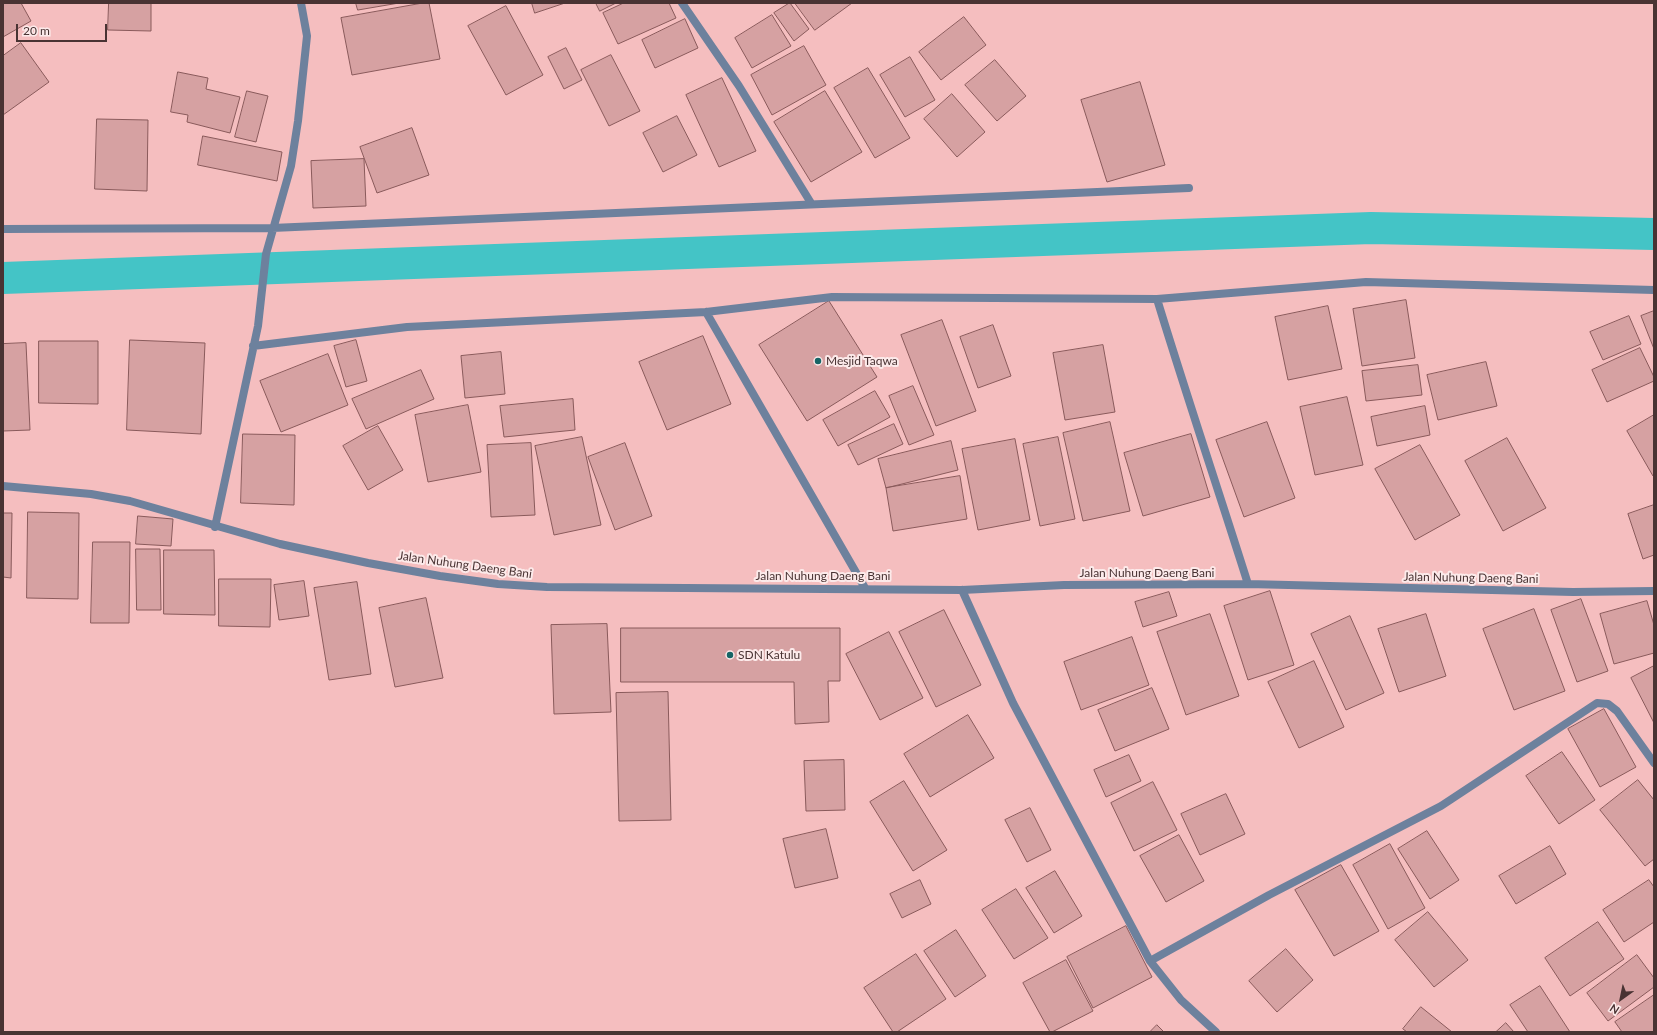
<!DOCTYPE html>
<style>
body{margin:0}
#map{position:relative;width:1657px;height:1035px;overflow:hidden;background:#f5bebf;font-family:Lato,sans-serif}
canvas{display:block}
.frame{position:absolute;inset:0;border:4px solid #493333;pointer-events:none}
.north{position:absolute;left:1601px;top:979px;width:40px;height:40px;-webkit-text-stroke:3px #fceaea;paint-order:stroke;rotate:213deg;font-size:11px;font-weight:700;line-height:16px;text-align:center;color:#493333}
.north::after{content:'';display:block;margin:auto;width:14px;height:18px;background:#493333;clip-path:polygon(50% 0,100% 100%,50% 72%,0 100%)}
.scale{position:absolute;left:16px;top:24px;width:91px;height:18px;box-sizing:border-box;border:2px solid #493333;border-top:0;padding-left:5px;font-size:12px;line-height:14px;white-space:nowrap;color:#493333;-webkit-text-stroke:3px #fceaea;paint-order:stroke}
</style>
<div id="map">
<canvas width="1657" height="1035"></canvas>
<div class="frame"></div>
<div class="north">N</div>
<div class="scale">20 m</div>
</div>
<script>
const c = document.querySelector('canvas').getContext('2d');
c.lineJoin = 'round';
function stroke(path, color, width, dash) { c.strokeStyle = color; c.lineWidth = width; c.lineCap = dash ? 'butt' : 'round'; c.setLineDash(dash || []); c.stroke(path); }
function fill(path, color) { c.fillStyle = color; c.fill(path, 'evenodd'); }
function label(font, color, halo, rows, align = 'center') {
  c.font = font + ' Lato,sans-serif'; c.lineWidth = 4; c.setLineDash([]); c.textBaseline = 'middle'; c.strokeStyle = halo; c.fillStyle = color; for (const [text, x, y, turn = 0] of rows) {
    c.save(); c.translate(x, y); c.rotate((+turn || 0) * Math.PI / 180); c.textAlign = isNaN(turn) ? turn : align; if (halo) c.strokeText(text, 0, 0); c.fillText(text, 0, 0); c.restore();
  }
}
stroke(new Path2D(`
 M3,278L1371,228L1654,234`), '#44c4c6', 32);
const building = new Path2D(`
 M3,3H21L31,21L3,37Z
 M109,3H151V31L108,30Z
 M356,3H399L358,10Z
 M423,3H429L440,59L352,75L341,18Z
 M532,3H565L535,13Z
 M596,3H616L600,11Z
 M624,3H669L676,18L618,44L603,13Z
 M790,3L809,29L794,41L774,13Z
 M795,3H852L815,30Z
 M506,6L543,75L506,95L468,26Z
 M772,15L791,46L752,68L735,38Z
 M964,17L986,45L941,80L919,52Z
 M685,19L698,48L655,68L642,40Z
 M21,43L49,82L3,115V56Z
 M804,46L826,85L772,115L751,75Z
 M566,48L582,80L564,89L548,57Z
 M611,55L640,111L609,126L581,70Z
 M910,57L935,100L905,117L880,75Z
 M995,60L1026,96L997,121L965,85Z
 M868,68L910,138L875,158L834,88Z
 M178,72L208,78L206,89L240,97L230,133L187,122L188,115L171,112Z
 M722,78L756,151L719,167L686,95Z
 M1140,82L1165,165L1107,182L1081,100Z
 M247,91L268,96L256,142L235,137Z
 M825,91L862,152L811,182L774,122Z
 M952,94L985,132L957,157L924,119Z
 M677,116L697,155L663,172L643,133Z
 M97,119L148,120L147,191L95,189Z
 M412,128L429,175L377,193L360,147Z
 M203,136L282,152L277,181L198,165Z
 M364,159L366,206L313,208L311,161Z
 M1406,300L1415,358L1362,366L1353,309Z
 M829,301L877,377L807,421L759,345Z
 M1328,306L1342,369L1288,380L1275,317Z
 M1654,311V349L1641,316Z
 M1629,316L1641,344L1603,360L1590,332Z
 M942,320L976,411L936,426L901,335Z
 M993,325L1011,376L978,388L960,337Z
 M703,336L731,404L667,430L639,362Z
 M130,340L205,343L201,434L127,430Z
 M356,340L367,381L346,387L334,346Z
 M39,341H98V404L39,403Z
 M26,343L30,430L3,431V344Z
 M1103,345L1115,412L1065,420L1053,353Z
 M1640,348L1654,377V381L1607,402L1592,370Z
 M501,352L505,394L465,398L461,356Z
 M328,354L348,405L281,432L260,381Z
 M1486,362L1497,406L1438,420L1427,375Z
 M1418,365L1422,395L1366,401L1362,371Z
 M421,370L434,399L366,429L352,399Z
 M913,386L934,435L909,445L889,396Z
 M875,391L890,417L838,446L823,420Z
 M1347,397L1363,465L1315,475L1300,407Z
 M573,399L575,430L504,437L500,406Z
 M468,405L481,472L428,482L415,415Z
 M1425,406L1430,435L1377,446L1371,417Z
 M1654,415V476H1653L1627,431Z
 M1110,422L1130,511L1083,521L1063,433Z
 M1267,422L1295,498L1244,517L1216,440Z
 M894,424L903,444L858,465L848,445Z
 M378,426L403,470L368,490L343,446Z
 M243,434L295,435L294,505L241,503Z
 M1191,434L1210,497L1143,516L1124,453Z
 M582,437L601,525L554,535L535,446Z
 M1058,437L1075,519L1040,526L1023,444Z
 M1507,438L1546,508L1503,531L1465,461Z
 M1015,439L1030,520L978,530L962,449Z
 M951,441L958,470L886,488L878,459Z
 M531,443L535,515L491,517L487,445Z
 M625,443L652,516L615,530L588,457Z
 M1420,445L1460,515L1415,540L1375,469Z
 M960,476L967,519L893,531L886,488Z
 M1654,505V555L1643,559L1628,514Z
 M28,512L79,513L78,599L27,598Z
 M3,513H12L11,578L3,577Z
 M138,516L173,519L171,546L136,544Z
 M93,542H130L129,623H91Z
 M136,549H160L161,610H137Z
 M164,550H214L215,615L164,614Z
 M219,579H271L270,627L219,626Z
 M304,581L309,616L279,620L274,585Z
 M357,582L371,674L329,680L314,588Z
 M1270,591L1294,665L1248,680L1224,606Z
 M1169,592L1177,616L1143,627L1135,602Z
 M426,598L443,678L395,687L379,608Z
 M1581,599L1608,671L1577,682L1551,610Z
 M1647,601L1654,625V653L1614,664L1600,614Z
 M1534,609L1565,691L1514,710L1483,629Z
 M944,610L981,685L936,707L899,632Z
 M1210,614L1239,696L1186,715L1157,632Z
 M1426,614L1446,676L1399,692L1378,629Z
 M1350,616L1384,693L1346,710L1311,634Z
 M607,624L611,712L554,714L551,625Z
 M621,628H840V681H828L829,722L795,724L794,682H621Z
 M889,632L923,698L880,720L846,654Z
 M1132,637L1149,685L1081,710L1064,662Z
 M1314,661L1344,727L1299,748L1268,682Z
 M1654,666V723L1631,678Z
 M1152,688L1169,729L1115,751L1098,710Z
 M668,692L671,820L619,821L616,693Z
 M1604,709L1636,767L1600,787L1568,729Z
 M968,715L994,758L930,797L904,754Z
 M1562,752L1595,800L1559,824L1526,776Z
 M1129,755L1141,781L1106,797L1094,770Z
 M844,760L845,810L806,811L804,761Z
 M1638,780L1654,800V859L1645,866L1600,810Z
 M904,781L947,850L913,871L870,802Z
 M1153,782L1177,830L1134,851L1111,803Z
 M1226,794L1245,834L1200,855L1181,814Z
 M1030,808L1051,850L1027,862L1005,820Z
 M826,829L838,878L795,888L783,839Z
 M1427,831L1459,880L1430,899L1398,849Z
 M1179,835L1204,881L1166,902L1140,856Z
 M1390,844L1425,908L1388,929L1353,865Z
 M1550,846L1566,874L1516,904L1499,876Z
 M1341,865L1379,931L1334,956L1295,890Z
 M1055,871L1082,916L1054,933L1026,888Z
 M920,880L931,904L902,918L890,894Z
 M1649,880L1654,887V922L1624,942L1603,910Z
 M1016,889L1048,938L1014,959L982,910Z
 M1428,912L1468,960L1434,987L1395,940Z
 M1598,922L1624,959L1570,996L1545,958Z
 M1126,926L1152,977L1093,1008L1067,957Z
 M956,930L986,976L955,997L924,951Z
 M1286,949L1313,980L1277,1012L1249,981Z
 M916,954L946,999L897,1032H893L864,988Z
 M1637,955L1654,978V987L1608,1021L1587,993Z
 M1066,960L1093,1011L1052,1032H1050L1023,983Z
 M1540,986L1570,1032H1528L1510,1005Z
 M1654,995V1032H1622L1615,1022Z
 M1421,1007L1452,1032H1407L1403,1029Z
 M1506,1023L1514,1032H1496Z
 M1157,1025L1164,1032H1150Z`);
fill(building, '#d6a1a2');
stroke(building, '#895a5b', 1);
stroke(new Path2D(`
 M682,3L739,86L811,203
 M3,229L272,228L1189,188
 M1157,299C1186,394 1218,489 1248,584
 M706,312L865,588
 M253,346L407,327L706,312L832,297L1157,299L1366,282L1654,290
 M3,486L91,494L130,501L280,544L368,563L440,576L498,584L547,587L962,590L1064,585L1248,584L1573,592L1654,591
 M215,527L258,326L266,254L291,166L298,121L307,36L301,3
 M962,590L1013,703L1150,961L1181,1000L1216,1032
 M1150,961L1269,895L1441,806L1597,703L1608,704L1617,711L1654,763`), '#6d819d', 8);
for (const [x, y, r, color] of [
 [818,361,4,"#166566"],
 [730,655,4,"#166566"]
]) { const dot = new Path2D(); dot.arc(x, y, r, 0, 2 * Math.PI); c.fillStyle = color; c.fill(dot); stroke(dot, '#fceaea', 1.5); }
label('12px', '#493333', '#fceaea', [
 ["Mesjid Taqwa",826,361],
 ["SDN Katulu",738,655]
], 'left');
label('12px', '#493333', '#fceaea', [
 ["Jalan Nuhung Daeng Bani",465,565,8],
 ["Jalan Nuhung Daeng Bani",1147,573],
 ["Jalan Nuhung Daeng Bani",823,576],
 ["Jalan Nuhung Daeng Bani",1471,578,1]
]);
</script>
